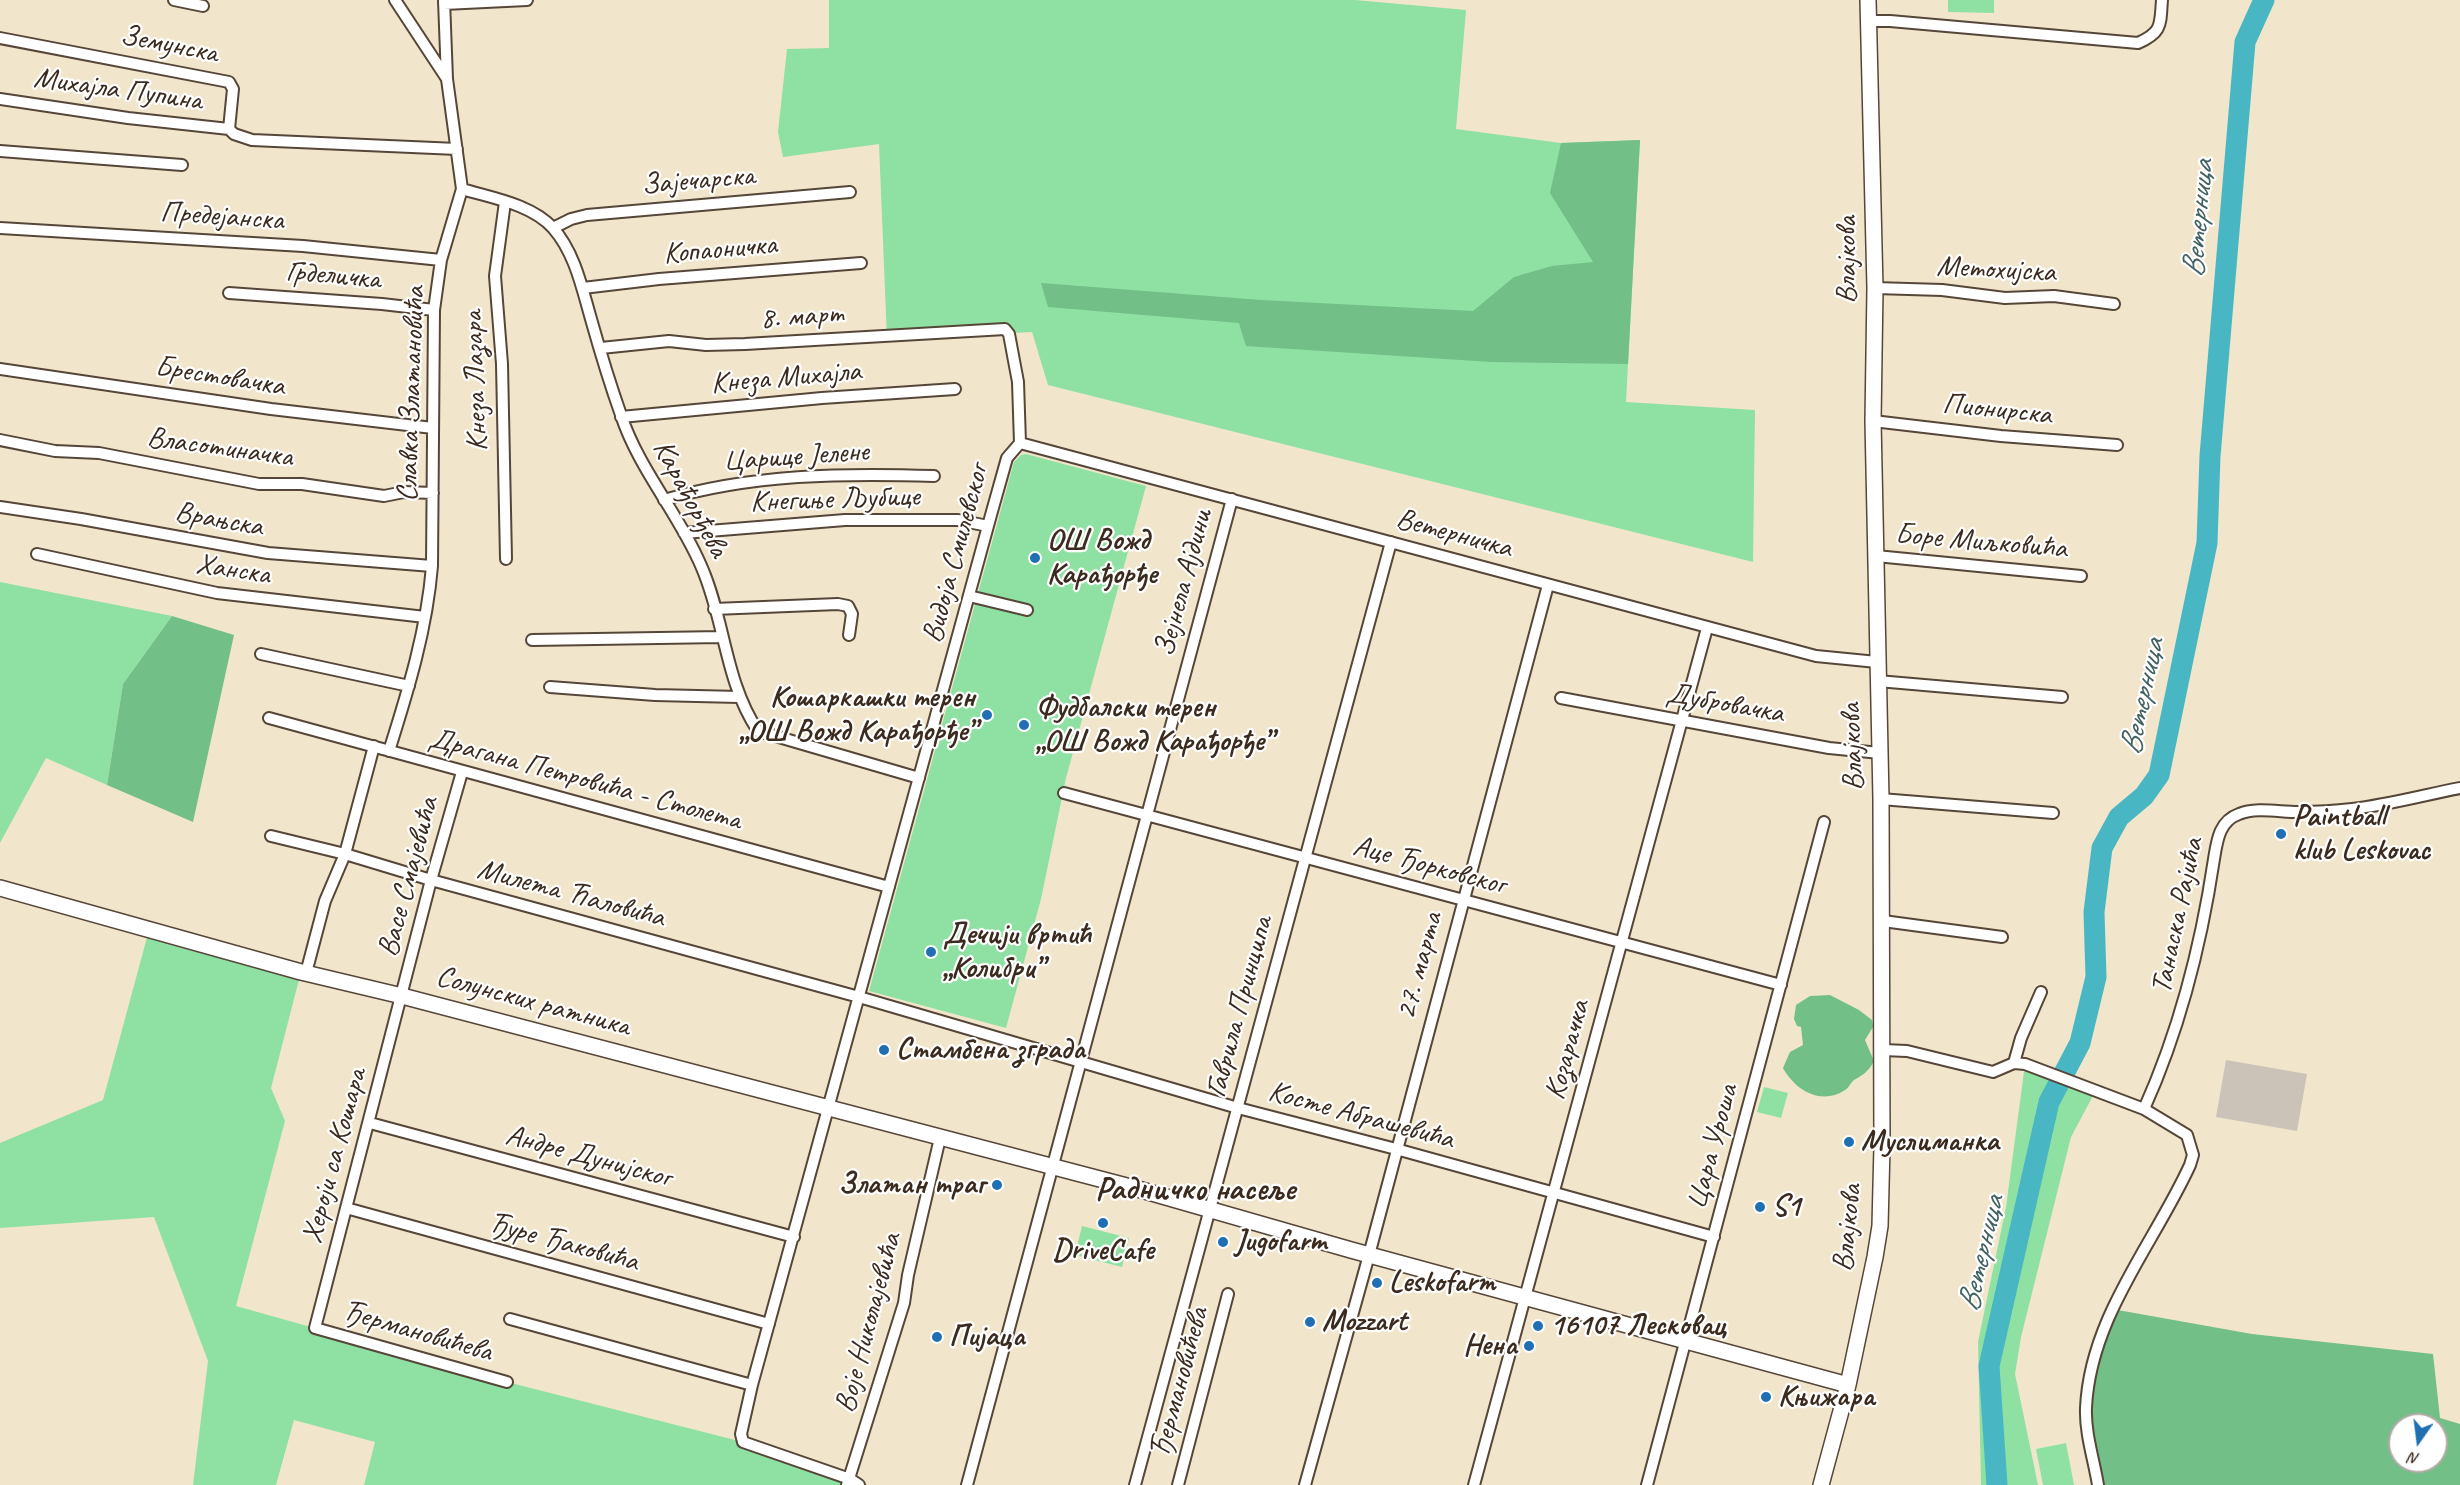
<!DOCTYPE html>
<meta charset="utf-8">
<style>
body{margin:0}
#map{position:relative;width:2460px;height:1485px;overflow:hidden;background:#f1e6cb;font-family:Caveat,sans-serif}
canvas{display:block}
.north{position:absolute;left:2388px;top:1413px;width:60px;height:60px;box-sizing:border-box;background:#fff;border:2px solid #b1aaa5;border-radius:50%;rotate:194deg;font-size:16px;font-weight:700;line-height:24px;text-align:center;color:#3b2a1e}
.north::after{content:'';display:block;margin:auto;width:21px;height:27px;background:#1f6fb2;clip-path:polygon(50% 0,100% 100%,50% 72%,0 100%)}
</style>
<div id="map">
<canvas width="2460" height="1485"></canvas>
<div class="north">N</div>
</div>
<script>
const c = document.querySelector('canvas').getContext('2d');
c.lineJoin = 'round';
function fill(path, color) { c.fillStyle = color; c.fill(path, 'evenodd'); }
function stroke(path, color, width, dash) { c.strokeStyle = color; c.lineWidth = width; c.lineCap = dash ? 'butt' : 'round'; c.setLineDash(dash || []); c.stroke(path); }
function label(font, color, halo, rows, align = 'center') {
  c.font = font + ' Caveat,sans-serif'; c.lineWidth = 4.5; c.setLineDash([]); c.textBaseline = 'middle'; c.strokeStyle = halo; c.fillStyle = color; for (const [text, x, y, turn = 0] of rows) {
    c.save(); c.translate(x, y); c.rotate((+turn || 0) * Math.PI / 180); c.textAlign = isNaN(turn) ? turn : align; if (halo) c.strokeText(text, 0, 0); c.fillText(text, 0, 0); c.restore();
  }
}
fill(new Path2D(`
 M2226,1060L2307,1074L2297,1131L2216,1117Z`), '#cbc3b8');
fill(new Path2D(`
 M829,0H1355L1466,10L1456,129L1561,143L1640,140L1626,402L1755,410L1753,562L1048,385L1032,332L887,339L879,144L783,157L778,132L787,49L829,48Z
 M1948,0H1994V13L1948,12Z
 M1026,454L1146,486L1066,778L1041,899L1006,1028L869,991L1014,462L1021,455Z
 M0,582L172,616L123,684L107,785L46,758L0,843Z
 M149,930L301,972L271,1088L285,1121L236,1306L507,1382L735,1440L850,1479L847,1485H364L375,1442L294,1420L276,1485H193L208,1361L154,1217L0,1228V1143L103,1100Z
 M2025,1064L2095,1092L2071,1137L2021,1337L2015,1374L2038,1485H1981L1978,1342L2006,1207Z
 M1764,1087L1788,1093L1781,1118L1757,1112Z
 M1082,1226L1129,1238L1122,1267L1075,1255Z
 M2066,1443L2074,1485H2043L2036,1449Z`), '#8ee1a2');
fill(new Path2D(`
 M1640,140L1628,364L1491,362L1246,346L1239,323L1048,307L1041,283L1261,300L1473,311L1514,277L1552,266L1593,262L1550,193L1561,143Z
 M172,616L234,635L193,822L107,785L123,684Z
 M1830,995L1859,1010L1872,1020L1873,1027L1865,1040L1874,1061C1869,1071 1863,1075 1854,1080C1851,1082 1849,1088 1845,1090C1821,1106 1795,1090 1783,1068L1790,1052L1803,1045L1801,1027L1797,1026L1794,1019L1796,1005L1810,996Z
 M2112,1309L2252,1334L2433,1354L2440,1418L2460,1424V1485H2098L2086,1409ZM2400,1425H2436V1461H2400Z`), '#72bf88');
stroke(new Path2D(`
 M1997,1485L1989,1366L2049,1102L2080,1043L2096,977L2094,912L2102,848L2119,817L2144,796L2159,775L2207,543L2210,456L2245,42L2264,0`), '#49b7c3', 21);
const street = new Path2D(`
 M174,0L203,6
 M395,0L447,79
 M444,4L527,0
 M1868,21H1890L2138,43C2163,32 2160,24 2162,0
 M0,38L229,82L233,89L229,129L234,134L252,140L457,149
 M0,99L128,118L229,129
 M0,151L182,165
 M462,189C492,198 531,204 553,228C575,253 582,288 591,319C600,351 610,384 621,415C639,470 680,515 702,568C725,621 725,682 758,731L919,778
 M505,202L495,276L502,364L506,559
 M0,228L303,246L441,260
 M553,228L571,219L587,215L850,192
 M583,288L659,279L861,263
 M1875,288L1942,290L2005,298L2054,296L2114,304
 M229,293L382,304L434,310
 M601,348L669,341L706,345L745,344L1005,329L1009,334L1018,382L1020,443
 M0,369L271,409L433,428
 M621,417L822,398L955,389
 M1873,421L2001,436L2117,445
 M0,440L55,451L99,453L259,484H302L384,496L404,492L433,493
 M1020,443L1816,656L1877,662
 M664,500C751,474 844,473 934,476
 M0,507L81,519L268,553L432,566
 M684,533L845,520H958L988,526
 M37,554L217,593L425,617
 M1876,556L2081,576
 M969,596L1027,610
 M714,609L838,604L848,606L852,614L849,635
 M532,640L722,637
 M261,654L409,686
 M1878,681L2062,697
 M550,687L655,695L739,697
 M1561,698L1829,748L1880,753
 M269,718L889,887
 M389,751C408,691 427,629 432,566L434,310L441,260L462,189L447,79L444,0
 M462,772L431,880L315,1328L507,1382
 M1064,793L1781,985
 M1881,799L2053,813
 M271,836L345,854L431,880L859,997L1238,1108L1396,1149L1714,1237
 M1883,921L2002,937
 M306,973L325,901L345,854L374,746
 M1883,1050L1907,1051L1993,1072L2014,1063L2025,1064L2144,1109L2187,1135L2193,1155L2190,1165C2154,1244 2090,1317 2086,1408C2085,1434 2094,1460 2098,1485
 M2014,1063L2021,1038L2041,992
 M2144,1109C2180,1029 2201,946 2214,859C2217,841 2219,821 2239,814C2256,807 2279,812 2298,812C2315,812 2335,811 2352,809C2388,805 2424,795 2460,788
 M370,1123L794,1237
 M346,1208L769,1324
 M510,1319L752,1385L741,1434L743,1442L850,1479L859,1485
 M752,1385L991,515L1007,458L1020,443
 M847,1485L904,1303L908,1275L940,1138
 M967,1485C1057,1157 1142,827 1232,499
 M1135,1485L1391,542
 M1178,1485L1228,1294
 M1305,1485L1369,1255L1548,585
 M1474,1485L1707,628
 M1647,1485L1824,822`);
const secondary = new Path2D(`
 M0,888L301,972L402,996L1138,1189L1351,1250L1848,1385
 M1821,1485L1848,1385L1875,1257L1880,1226L1882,1146L1881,799L1873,421L1875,288L1868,0`);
stroke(street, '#564638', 14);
stroke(secondary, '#564638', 18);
stroke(street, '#fff', 10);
stroke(secondary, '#fff', 15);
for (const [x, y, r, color] of [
 [1035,558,6,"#1f6fb2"],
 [987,715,6,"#1f6fb2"],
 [1024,725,6,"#1f6fb2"],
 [2281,834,6,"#1f6fb2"],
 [931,952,6,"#1f6fb2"],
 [884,1050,6,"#1f6fb2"],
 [1849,1142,6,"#1f6fb2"],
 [997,1185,6,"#1f6fb2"],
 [1760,1207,6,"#1f6fb2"],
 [1103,1223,6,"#1f6fb2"],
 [1223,1242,6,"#1f6fb2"],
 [1377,1283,6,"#1f6fb2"],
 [1310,1322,6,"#1f6fb2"],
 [1538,1326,6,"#1f6fb2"],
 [937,1337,6,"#1f6fb2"],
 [1529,1346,6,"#1f6fb2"],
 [1766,1397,6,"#1f6fb2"]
]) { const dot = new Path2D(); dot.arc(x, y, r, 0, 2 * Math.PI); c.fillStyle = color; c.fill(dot); stroke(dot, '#fff', 2); }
label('30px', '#3b2a1e', '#fff', [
 ["Земунска",169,45,11],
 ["Михајла Пупина",118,90,8],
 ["Зајечарска",698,181,-5],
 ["Предејанска",222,217,4],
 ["Копаоничка",720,250,-5],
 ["Влајкова",1847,260,-90],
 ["Метохијска",1996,270,3],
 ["Грделичка",333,276,5],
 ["8. март",802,317,-4],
 ["Брестовачка",220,377,9],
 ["Кнеза Михајла",786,378,-5],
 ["Кнеза Лазара",476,381,-92],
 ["Славка Златановића",412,394,-88],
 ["Пионирска",1997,410,6],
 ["Власотиначка",220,448,8],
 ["Царице Јелене",796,457,-4],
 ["Карађорђева",690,499,62],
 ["Кнегиње Љубице",835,500,-2],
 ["Врањска",219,520,10],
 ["Ветерничка",1454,534,15],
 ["Боре Миљковића",1981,542,5],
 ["Видоја Смилевског",956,554,-75],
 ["Ханска",233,570,9],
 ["Зејнела Ајдини",1184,583,-75],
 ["Дубровачка",1725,704,10],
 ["Влајкова",1853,747,-92],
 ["Драгана Петровића - Столета",585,780,15],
 ["Аце Ђорковског",1429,866,15],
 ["Васе Смајевића",409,877,-75],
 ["Милета Ћаловића",571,894,15],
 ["Танаска Рајића",2178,916,-78],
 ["27. марта",1420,966,-75],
 ["Солунских ратника",533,1002,15],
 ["Гаврила Принципа",1240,1007,-75],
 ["Козарачка",1568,1050,-75],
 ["Косте Абрашевића",1361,1116,15],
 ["Цара Уроша",1713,1147,-75],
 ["Хероји са Кошара",335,1156,-75],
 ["Андре Дунијског",588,1157,15],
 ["Влајкова",1848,1228,-84],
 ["Ђуре Ђаковића",563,1243,15],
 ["Воје Николајевића",869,1323,-75],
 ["Ђермановићева",417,1332,16],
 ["Ђермановићева",1180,1383,-75]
]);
label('bold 30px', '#3b2a1e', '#fff', [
 ["ОШ Вожд",1047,541],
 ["Карађорђе",1047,575],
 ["Кошаркашки терен",975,698,"right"],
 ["„ОШ Вожд Карађорђе”",975,732,"right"],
 ["Фудбалски терен",1036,708],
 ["„ОШ Вожд Карађорђе”",1036,742],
 ["Paintball",2293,817],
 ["klub Leskovac",2293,851],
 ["Дечији вртић",943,935],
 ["„Колибри”",943,969],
 ["Стамбена зграда",896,1050],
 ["Муслиманка",1861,1142],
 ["Златан траг",985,1185,"right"],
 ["S1",1772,1207],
 ["Jugofarm",1235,1242],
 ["DriveCafe",1103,1251,"center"],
 ["Leskofarm",1389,1283],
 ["Mozzart",1322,1322],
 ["16107 Лесковац",1550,1326],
 ["Пијаца",949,1337],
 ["Нена",1517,1346,"right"],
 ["Књижара",1778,1397]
], 'left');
label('italic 32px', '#416260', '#fff', [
 ["Ветерница",2199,219,-85],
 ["Ветерница",2143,697,-78],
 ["Ветерница",1982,1254,-77]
]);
label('bold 33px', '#3b2a1e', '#fff', [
 ["Радничко насеље",1195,1190]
]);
</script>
